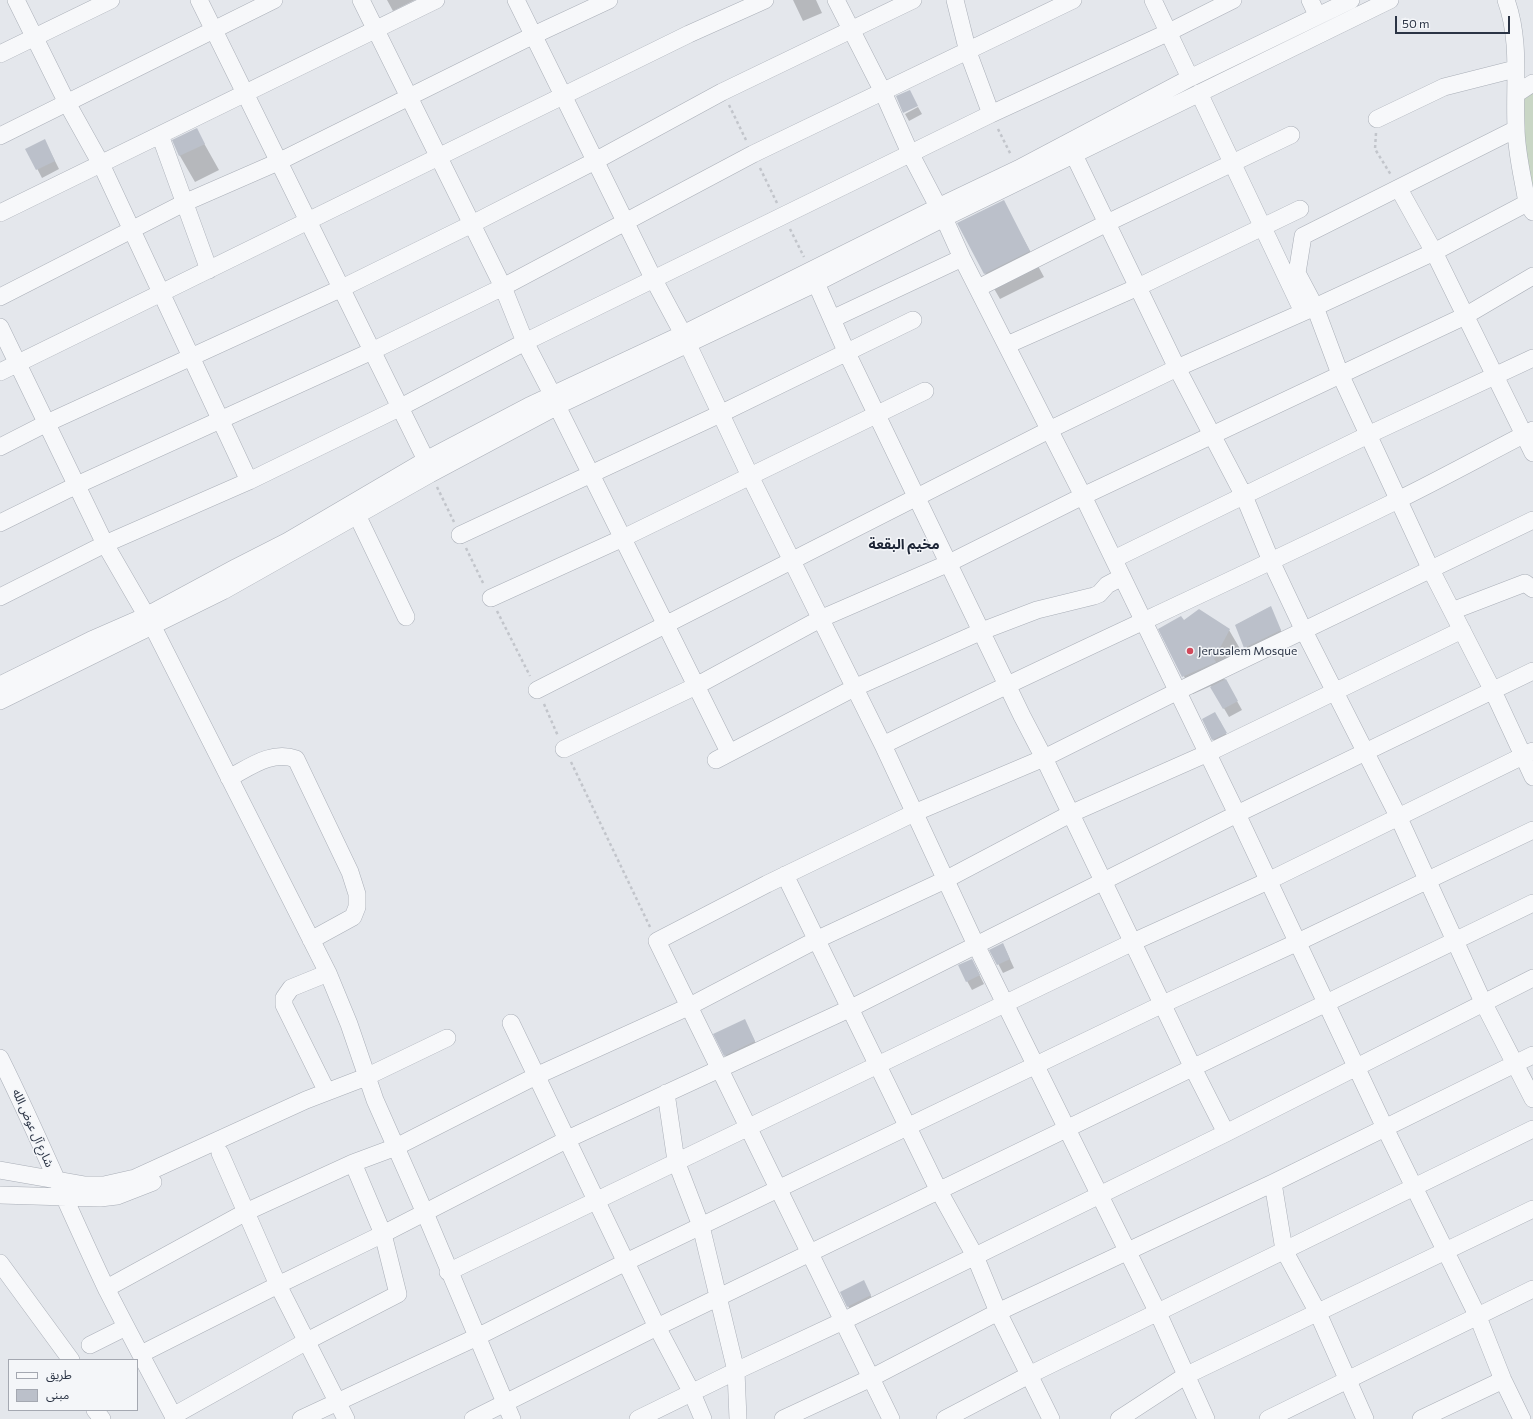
<!DOCTYPE html>
<meta charset="utf-8">
<style>
body{margin:0}
#map{position:relative;width:1533px;height:1419px;overflow:hidden;background:#e4e7ec;font-family:Commissioner,"Noto Sans Arabic",sans-serif}
canvas{display:block}
.legend{position:absolute;left:8px;top:1359px;width:130px;height:52px;box-sizing:border-box;background:#f4f6f9;border:1px solid #a4a8b1;margin:0;padding:5px 7px;list-style:none;font-size:12px;color:#2b3445}
.legend li{display:flex;align-items:center;gap:8px;height:20px}
.legend b{width:20px;border:1px solid #a4a8b1}
.scale{position:absolute;left:1395px;top:16px;width:115px;height:18px;box-sizing:border-box;border:2px solid #2b3445;border-top:0;padding-left:5px;font-size:12px;line-height:14px;white-space:nowrap;color:#2b3445;-webkit-text-stroke:3px #f4f6f9;paint-order:stroke}
</style>
<div id="map">
<canvas width="1533" height="1419"></canvas>
<ul class="legend">
<li><b style="height:5px;background:#f7f8fa"></b>طريق</li>
<li><b style="height:11px;background:#bbc0ca"></b>مبنى</li>
</ul>
<div class="scale">50 m</div>
</div>
<script>
const c = document.querySelector('canvas').getContext('2d');
c.lineJoin = 'round';
function fill(path, color) { c.fillStyle = color; c.fill(path, 'evenodd'); }
function stroke(path, color, width, dash) { c.strokeStyle = color; c.lineWidth = width; c.lineCap = dash ? 'butt' : 'round'; c.setLineDash(dash || []); c.stroke(path); }
function label(font, color, halo, rows, align = 'center') {
  c.font = font + ' Commissioner,"Noto Sans Arabic",sans-serif'; c.lineWidth = 3; c.setLineDash([]); c.textBaseline = 'middle'; c.strokeStyle = halo; c.fillStyle = color; for (const [text, x, y, turn = 0] of rows) {
    c.save(); c.translate(x, y); c.rotate((+turn || 0) * Math.PI / 180); c.textAlign = isNaN(turn) ? turn : align; if (halo) c.strokeText(text, 0, 0); c.fillText(text, 0, 0); c.restore();
  }
}
fill(new Path2D(`
 M1533,84V212L1516,94Z`), '#c9d6c5');
fill(new Path2D(`
 M387,0H415L393,11Z
 M793,0H816L822,13L803,21Z
 M918,107L922,114L909,121L905,114Z
 M196,129L219,170L195,182L180,156L174,140Z
 M27,149H49L59,169L42,178Z
 M1003,201L1044,277L1000,299L985,273Z
 M1270,607L1287,644L1253,660L1236,625Z
 M1184,622L1229,630L1239,647L1224,678L1242,710L1229,717L1211,686L1193,694L1160,629Z
 M1220,721L1230,742L1218,748L1213,739Z
 M1003,944L1014,968L1003,973L991,950Z
 M976,968L984,984L972,990L967,981Z
 M749,1029L759,1050L730,1064L725,1055Z
 M868,1290L875,1304L853,1315L848,1306Z`), '#0003');
fill(new Path2D(`
 M910,90L918,106L903,113L896,96Z
 M197,128L205,144L179,156L172,140Z
 M45,139L55,161L36,170L25,149Z
 M1004,200L1030,251L984,274L957,223Z
 M1271,606L1281,630L1244,648L1235,625Z
 M1199,609L1230,629L1214,659L1216,662L1182,677L1158,629L1181,616L1184,620Z
 M1226,679L1238,701L1223,709L1210,687Z
 M1215,712L1227,733L1212,740L1202,719Z
 M1003,943L1010,959L997,965L989,950Z
 M972,959L980,975L966,982L958,965Z
 M745,1019L755,1041L724,1056L713,1034Z
 M864,1280L871,1295L847,1307L840,1292Z`), '#bbc0ca');
const minor = new Path2D(`
 M16,0L67,103L101,164L249,481
 M199,0L426,460
 M361,0L503,287L525,342L552,394
 M516,0L654,280L683,334L750,476L883,745L976,945L1158,1313L1206,1419
 M836,0L883,92L910,153L944,218L962,258L1083,496L1237,814L1385,1128L1478,1317L1503,1380L1522,1419
 M955,0L968,52L991,114
 M1153,0L1190,78
 M1310,0L1317,15
 M1506,0C1521,41 1514,85 1516,127C1516,152 1523,178 1527,203L1533,212
 M0,54L111,0
 M1199,93L1303,312
 M1516,94L1533,83
 M1377,119L1444,87L1515,69
 M1516,129L1303,236L1297,273L1315,307L1340,374L1431,570L1493,691L1533,777
 M160,135L209,270
 M0,136L274,0
 M1074,155L1177,368L1244,496L1271,561L1304,631L1398,816L1483,1002L1533,1099
 M1399,189L1434,252L1533,453
 M0,213L436,0
 M816,283L846,351L1022,716L1044,758L1193,1068L1226,1133
 M978,288L1107,223L1291,135
 M0,297L184,203L278,162L534,35L609,0
 M832,319L962,258
 M0,327L105,544L153,627L328,973L349,1024L375,1100L425,1213L512,1419
 M1007,345L1138,287L1300,209
 M0,372L689,34L765,0
 M557,406L729,752
 M0,447L47,423L342,288L472,224L595,161L722,92L913,0
 M357,515L406,617
 M0,523L77,485L372,351L503,287L753,154L1073,0
 M460,535L720,414L913,320
 M1114,559L1368,435L1533,358
 M0,597L105,544L249,481L399,408L525,342L991,114L1169,32L1233,0
 M491,598L623,538L925,391
 M1452,611L1525,583L1533,589
 M0,685L91,640L146,616L237,567L288,541L426,460L529,406L683,334L938,207L1018,169L1190,78L1351,0
 M537,690L1049,430L1177,368L1315,307L1434,252L1527,203
 M0,701L223,591L430,474L565,402L816,283L944,218L1390,0
 M883,745C1054,661 1227,584 1398,500C1443,478 1488,453 1533,430
 M564,749L696,686L820,619L949,563L1083,496L1465,316L1533,276
 M716,760L854,688L982,631L1037,610L1094,596L1099,594L1107,585L1122,577
 M229,778C250,767 272,750 296,759L350,872L357,894V907L353,917L311,940
 M785,875L939,1191L975,1256L998,1312L1051,1419
 M511,1023L657,1327L692,1393L703,1419
 M0,1058C38,1134 70,1213 107,1290C129,1333 152,1376 175,1419
 M327,1092L284,1005V998L291,988L328,973
 M666,1093L676,1161L701,1226L736,1371L738,1419
 M220,1153L278,1285L346,1419
 M0,1170L85,1185H104L135,1178L306,1100L366,1077L447,1038
 M1273,1183L1284,1250L1317,1311L1365,1419
 M0,1195L100,1198L117,1196L153,1182
 M0,1263L71,1360
 M448,1272L1133,942L1268,881L1533,751
 M107,1288L246,1212L353,1163L396,1147L536,1076L688,1007L816,940L945,880L1070,814L1208,753L1462,630
 M90,1345L126,1327
 M141,1354L278,1285L383,1234L570,1138L851,1008L1237,814L1533,671
 M95,1410L102,1419
 M173,1416L307,1341L398,1294L383,1234L353,1163
 M301,1419L477,1337L626,1262L1163,1004L1298,942L1533,830
 M473,1419L657,1327L1533,903
 M638,1419L736,1371L843,1321L1226,1133L1533,978
 M783,1419L871,1378L998,1312L1273,1183L1533,1055
 M891,1419L657,941L767,884L914,813L1044,758L1178,691L1533,520
 M945,1419L1029,1375L1533,1129
 M1119,1419L1185,1376L1533,1209
 M1268,1419L1533,1289
 M1421,1419L1503,1380`);
stroke(minor, '#a9aeb7', 18);
stroke(new Path2D(`
 M729,105L746,140
 M998,129L1011,155
 M1376,133L1375,149L1391,175
 M760,168L777,203
 M790,229L804,257
 M437,487L454,522
 M466,548L484,585
 M497,611L530,676
 M544,704L558,736
 M571,762L650,927`), '#c2c5cb', 2.5, [3, 3]);
stroke(minor, '#f7f8fa', 17);
for (const [x, y, r, color] of [
 [1190,651,4,"#d1495b"]
]) { const dot = new Path2D(); dot.arc(x, y, r, 0, 2 * Math.PI); c.fillStyle = color; c.fill(dot); stroke(dot, '#f4f6f9', 1.5); }
label('12px', '#2b3445', '#f4f6f9', [
 ["Jerusalem Mosque",1198,651]
], 'left');
label('12px', '#2b3445', '#f4f6f9', [
 ["شارع آل عوض الله",33,1128,66]
]);
label('bold 14px', '#1d2536', '#f4f6f9', [
 ["مخيم البقعة",904,544]
]);
</script>
